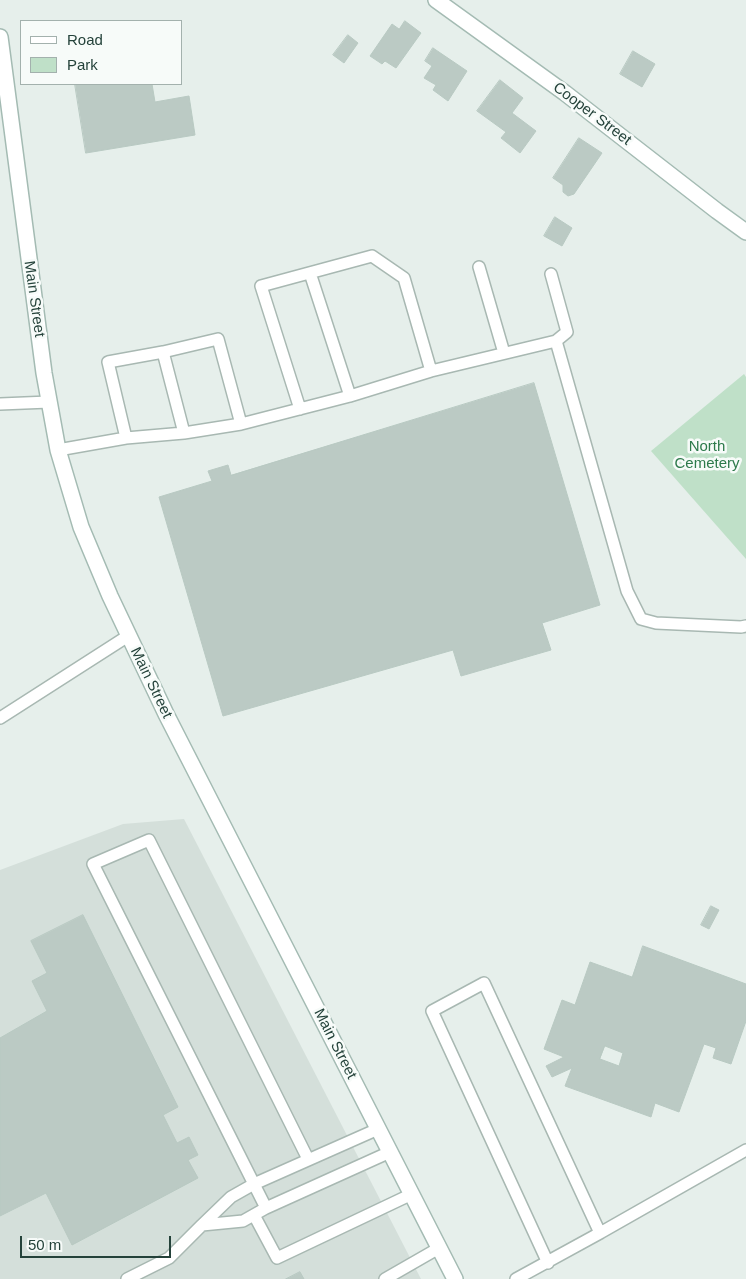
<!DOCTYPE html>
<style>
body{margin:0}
#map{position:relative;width:746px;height:1279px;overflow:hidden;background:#e6efeb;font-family:Arial,sans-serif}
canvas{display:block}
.legend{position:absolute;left:20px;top:20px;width:162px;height:65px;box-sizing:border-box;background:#f7fbf9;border:1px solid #a3b1ad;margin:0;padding:6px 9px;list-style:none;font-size:15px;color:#24423a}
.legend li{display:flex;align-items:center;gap:10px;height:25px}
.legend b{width:25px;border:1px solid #a3b1ad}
.scale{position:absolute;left:20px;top:1236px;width:151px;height:22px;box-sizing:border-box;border:2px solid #24423a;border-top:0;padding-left:6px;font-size:15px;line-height:18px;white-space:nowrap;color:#24423a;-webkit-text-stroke:4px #f7fbf9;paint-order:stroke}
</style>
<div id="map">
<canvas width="746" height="1279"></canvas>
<ul class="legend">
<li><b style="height:6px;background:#fff"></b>Road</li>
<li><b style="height:14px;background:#bfe0c8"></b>Park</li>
</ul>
<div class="scale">50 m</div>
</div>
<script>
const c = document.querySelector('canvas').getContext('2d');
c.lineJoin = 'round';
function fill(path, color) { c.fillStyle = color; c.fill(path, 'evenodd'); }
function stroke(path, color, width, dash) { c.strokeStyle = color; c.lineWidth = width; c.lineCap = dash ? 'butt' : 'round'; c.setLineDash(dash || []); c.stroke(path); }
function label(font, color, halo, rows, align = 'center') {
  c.font = font + ' Arial,sans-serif'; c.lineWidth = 5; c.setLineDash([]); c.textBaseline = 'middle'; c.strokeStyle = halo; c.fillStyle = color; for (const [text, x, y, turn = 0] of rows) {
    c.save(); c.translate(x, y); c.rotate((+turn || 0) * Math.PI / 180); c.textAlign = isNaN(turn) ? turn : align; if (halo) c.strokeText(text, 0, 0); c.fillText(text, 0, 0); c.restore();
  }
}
fill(new Path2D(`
 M184,819L421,1279H0V870L123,824Z`), '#d4dfda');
fill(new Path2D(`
 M744,374L746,377V559L651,451Z`), '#bfe0c8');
const building = new Path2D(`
 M405,21L421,33L396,68L385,61L382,64L370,56L392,24L399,29Z
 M348,35L358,43L344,63L333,55Z
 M433,48L467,71L448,101L433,90L436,85L424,78L432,66L425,61Z
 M633,51L655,64L642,87L620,74Z
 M500,80L523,98L512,113L536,131L520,153L501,138L506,132L477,111Z
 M75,84H152L155,102L189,96L195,135L86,153Z
 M579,138L602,153L574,194L568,196L563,192V185L553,178Z
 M555,217L572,228L562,246L544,236Z
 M534,383L600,605L542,623L551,650L461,676L453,650L223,716L159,497L212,481L208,471L228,465L231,475Z
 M711,906L719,910L709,929L701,925Z
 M83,915L178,1107L163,1115L177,1143L189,1137L198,1155L188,1160L198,1178L72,1245L46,1193L0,1216V1038L47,1011L32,981L47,973L31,941Z
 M643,946L746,984V1021L731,1064L713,1058L716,1048L704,1044L679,1112L655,1103L651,1117L565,1086L572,1068L552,1077L546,1066L564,1057L544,1049L562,1000L575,1005L590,962L632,977ZM605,1046L623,1053L619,1066L600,1059Z
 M300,1272L304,1279H286Z`);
fill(building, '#bbcac4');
stroke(building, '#b8c9c2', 1);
const lane = new Path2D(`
 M479,267L504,353
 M310,273L350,396
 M551,274L567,332L556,341
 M0,404L49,402
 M300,409L261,286L372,256L404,278L431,371
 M184,433L163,352L218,339L241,424
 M126,438L108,362L163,352
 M58,450L126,438L184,433L241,424L350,396L431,371L556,341L627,591L641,619L656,623L741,627L746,626
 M0,718L128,636
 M308,1159L149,840L93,864L266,1208L390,1152
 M266,1208L243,1221L202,1225L231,1197L254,1184L378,1129
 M254,1215L277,1258L412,1194
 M600,1233L746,1150
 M127,1279L169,1258L202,1225
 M385,1279L439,1248
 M516,1279L600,1233L484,983L432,1011L548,1263`);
const secondary = new Path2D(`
 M436,0L565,93L717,211L746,232
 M0,37L44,373L58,450L81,527L110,596L166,714L455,1279`);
stroke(lane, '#a8b8b2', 14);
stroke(secondary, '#a4bbb3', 18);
stroke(lane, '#fff', 11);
stroke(secondary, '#fff', 15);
label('15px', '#24423a', '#f7fbf9', [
 ["Cooper Street",592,114,37],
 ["Main Street",34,299,82],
 ["Main Street",151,683,64],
 ["Main Street",335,1044,63]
]);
label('15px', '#2d7a4b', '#f7fbf9', [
 ["North",707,447],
 ["Cemetery",707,464]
]);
</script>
